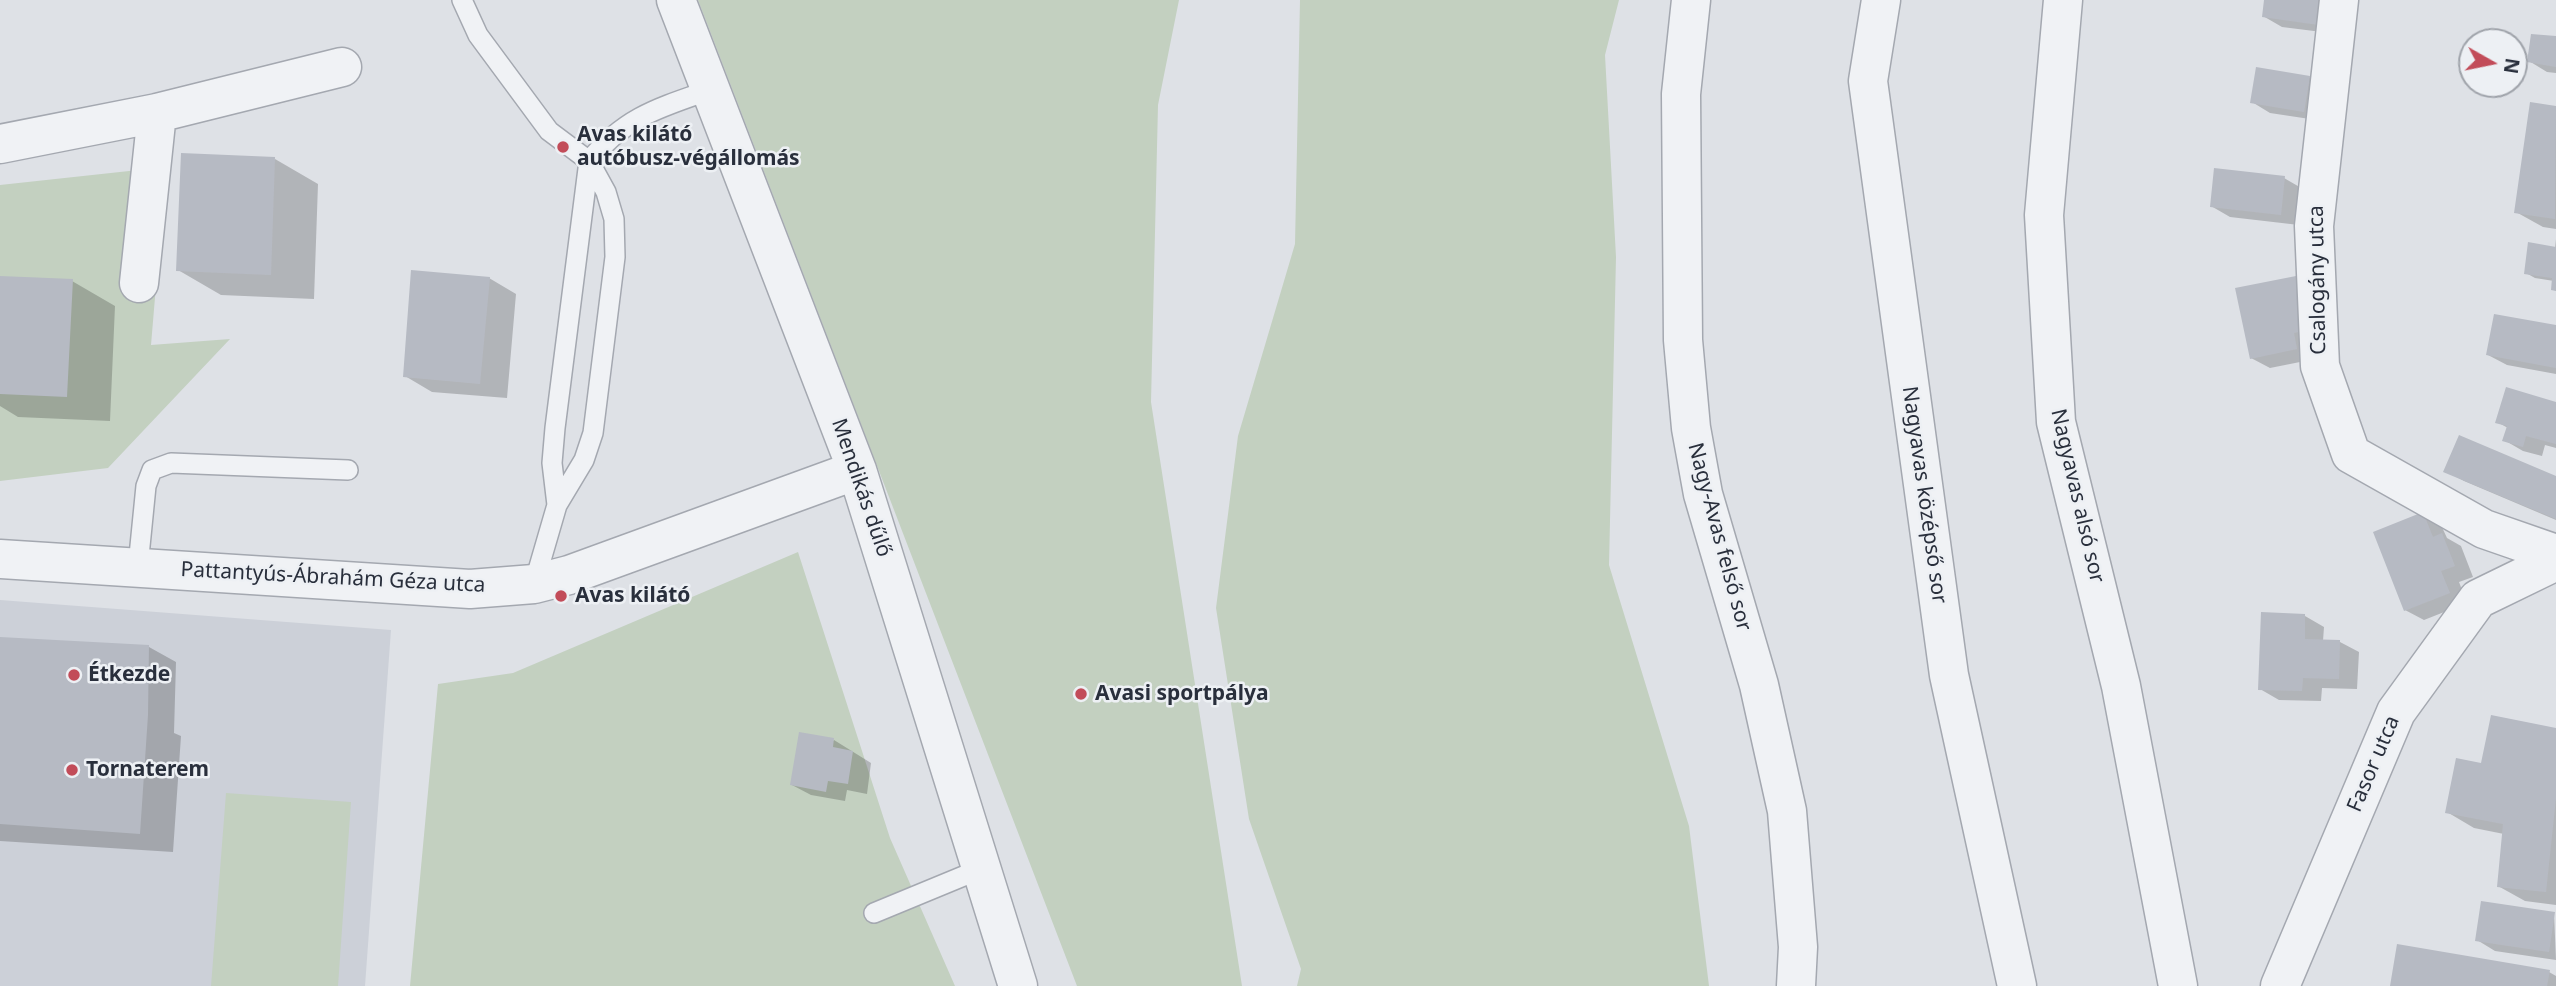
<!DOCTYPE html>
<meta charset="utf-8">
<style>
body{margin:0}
#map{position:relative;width:2556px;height:986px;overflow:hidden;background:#dee1e6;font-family:"Noto Sans",sans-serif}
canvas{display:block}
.north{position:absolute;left:2458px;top:28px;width:70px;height:70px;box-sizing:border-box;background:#edf0f4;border:2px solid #9fa3aa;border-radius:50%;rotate:99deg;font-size:19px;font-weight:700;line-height:28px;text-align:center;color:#292f3c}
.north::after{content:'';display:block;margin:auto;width:24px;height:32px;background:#c24c59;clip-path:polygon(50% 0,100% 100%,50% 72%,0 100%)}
</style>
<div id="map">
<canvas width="2556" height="986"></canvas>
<div class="north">N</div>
</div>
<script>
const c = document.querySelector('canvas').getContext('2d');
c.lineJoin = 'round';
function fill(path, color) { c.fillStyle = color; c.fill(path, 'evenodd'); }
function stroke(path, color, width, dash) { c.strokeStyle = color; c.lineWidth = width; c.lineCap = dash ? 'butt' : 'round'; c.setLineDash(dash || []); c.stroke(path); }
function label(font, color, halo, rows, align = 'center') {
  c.font = font + ' "Noto Sans",sans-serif'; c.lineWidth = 5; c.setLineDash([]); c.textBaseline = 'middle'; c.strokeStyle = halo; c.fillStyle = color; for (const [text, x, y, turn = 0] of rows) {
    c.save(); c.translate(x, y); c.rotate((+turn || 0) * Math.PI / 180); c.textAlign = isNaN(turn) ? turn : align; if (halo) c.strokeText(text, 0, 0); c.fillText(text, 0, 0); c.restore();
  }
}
fill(new Path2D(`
 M0,600L391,630L365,986H0Z`), '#ccd0d8');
fill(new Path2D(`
 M698,0H1179L1158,105L1151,402L1242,986H1077Z
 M1300,0H1619L1605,55L1616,257L1609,565L1689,826L1709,986H1297L1301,969L1249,819L1216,608L1238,436L1295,244Z
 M166,167L151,345L230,339L108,468L0,481V185Z
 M798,552L890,838L955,986H410L438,684L513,673Z
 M226,793L351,802L338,986H211Z`), '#c3d0c0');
fill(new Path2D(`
 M2266,0L2338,34L2282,27L2263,16Z
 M2556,38V73L2547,72L2529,61Z
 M2309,77L2328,88L2323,121L2270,113L2252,102Z
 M2532,104L2556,108V229L2543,227L2516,212Z
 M275,159L318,184L314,299L221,295L178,270Z
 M2284,178L2303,189L2299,225L2230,217L2211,206Z
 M2556,239V291L2553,289L2554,281L2535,278L2526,273L2555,249Z
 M0,278L72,281L115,306L110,421L18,417L0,406Z
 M489,278L516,294L507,398L432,392L405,376Z
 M2296,278L2314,288L2315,359L2270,368L2251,358Z
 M2556,327V374L2507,365L2488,355Z
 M2556,404V448L2545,445L2542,456L2523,451L2504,440L2508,428L2497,422Z
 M2445,471L2556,478V520L2464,481Z
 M2423,514L2441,525L2447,538L2461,546L2473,577L2459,582L2467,603L2424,620L2405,610Z
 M2305,616L2324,627L2323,641L2340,642L2359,652L2357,689L2322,688L2321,701L2279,700L2260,689Z
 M0,639L149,647L176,662L174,733L181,736L173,852L0,841Z
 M2556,730V905L2525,901L2498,886L2504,834L2474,828L2447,812L2482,765Z
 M834,740L871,763L867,794L847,790L845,801L811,795L792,785Z
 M2554,913L2556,960L2495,951L2477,940Z
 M2549,972L2556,976V986H2392Z`), '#0003');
fill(new Path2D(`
 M2264,0H2322L2319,25L2262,17Z
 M2531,34L2556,36V67L2527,62Z
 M2256,67L2310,76L2304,112L2250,103Z
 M2530,102L2556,106L2555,219L2514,213Z
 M181,153L275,157L271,275L176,271Z
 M2214,168L2285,176L2281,215L2210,207Z
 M2528,242L2556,247V291L2551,290L2552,278L2524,274Z
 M411,270L490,277L480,384L403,377Z
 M0,276L73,279L67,397L0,394Z
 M2296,276L2307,330L2294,333L2297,349L2250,359L2235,288Z
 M2494,314L2556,325V368L2486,355Z
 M2506,387L2556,402V444L2526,436L2523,447L2502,441L2507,426L2495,423Z
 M2459,435L2556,476V519L2443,472Z
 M2423,512L2433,537L2442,533L2455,566L2441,571L2450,593L2404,611L2373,532Z
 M2261,612L2305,614V639L2340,640L2339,679L2303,678L2302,691L2258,690Z
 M0,637L149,645L148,715L140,834L0,824Z
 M2491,715L2556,728V798L2546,892L2497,887L2503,824L2445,813L2456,758L2481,763Z
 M799,732L834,738L833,747L853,751L848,784L828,781L826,792L790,785Z
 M2481,901L2555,912L2549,952L2475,941Z
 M2397,944L2550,970L2547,986H2390Z`), '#b6bac3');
const lane = new Path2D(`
 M462,0L478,35L549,131L589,161L606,192L614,219L615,257L593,433L584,460L557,505L534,584
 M557,505L552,463L555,428L589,161C625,117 658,108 710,90
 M138,566L146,486L152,470L171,463L348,470
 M874,913L983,868`);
const street = new Path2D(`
 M676,0L857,470L1018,986
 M1691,0L1681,94L1683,340L1691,428L1703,494L1759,685L1787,811L1798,947L1796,986
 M1881,0L1868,81L1949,675L2017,986
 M2063,0L2044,215L2056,422L2121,686L2178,986
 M2339,0L2314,226L2320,366L2351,454L2484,529L2556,554
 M0,144L157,113L342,67
 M139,283L157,113
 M0,559L470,589L534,584L569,575L857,470
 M2280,986L2396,712L2478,599L2556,561`);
stroke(lane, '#a4a8b0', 22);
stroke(street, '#a4a8b0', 41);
stroke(lane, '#f0f2f5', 19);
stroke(street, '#f0f2f5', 38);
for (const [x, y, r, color] of [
 [563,147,7,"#c24c59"],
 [561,596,7,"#c24c59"],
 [74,675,7,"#c24c59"],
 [1081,694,7,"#c24c59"],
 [72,770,7,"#c24c59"]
]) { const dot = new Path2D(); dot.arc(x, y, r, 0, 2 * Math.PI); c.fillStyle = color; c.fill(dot); stroke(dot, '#edf0f4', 2.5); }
label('bold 21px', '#292f3c', '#edf0f4', [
 ["Avas kilátó",577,135],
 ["autóbusz-végállomás",577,159],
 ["Avas kilátó",575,596],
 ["Étkezde",88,675],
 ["Avasi sportpálya",1095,694],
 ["Tornaterem",86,770]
], 'left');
label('21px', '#292f3c', '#edf0f4', [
 ["Csalogány utca",2318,280,-91],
 ["Mendikás dűlő",861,488,71],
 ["Nagyavas középső sor",1924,495,82],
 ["Nagyavas alsó sor",2077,496,77],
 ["Nagy-Avas felső sor",1719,537,75],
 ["Pattantyús-Ábrahám Géza utca",333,578,3],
 ["Fasor utca",2374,764,-67]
]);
</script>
